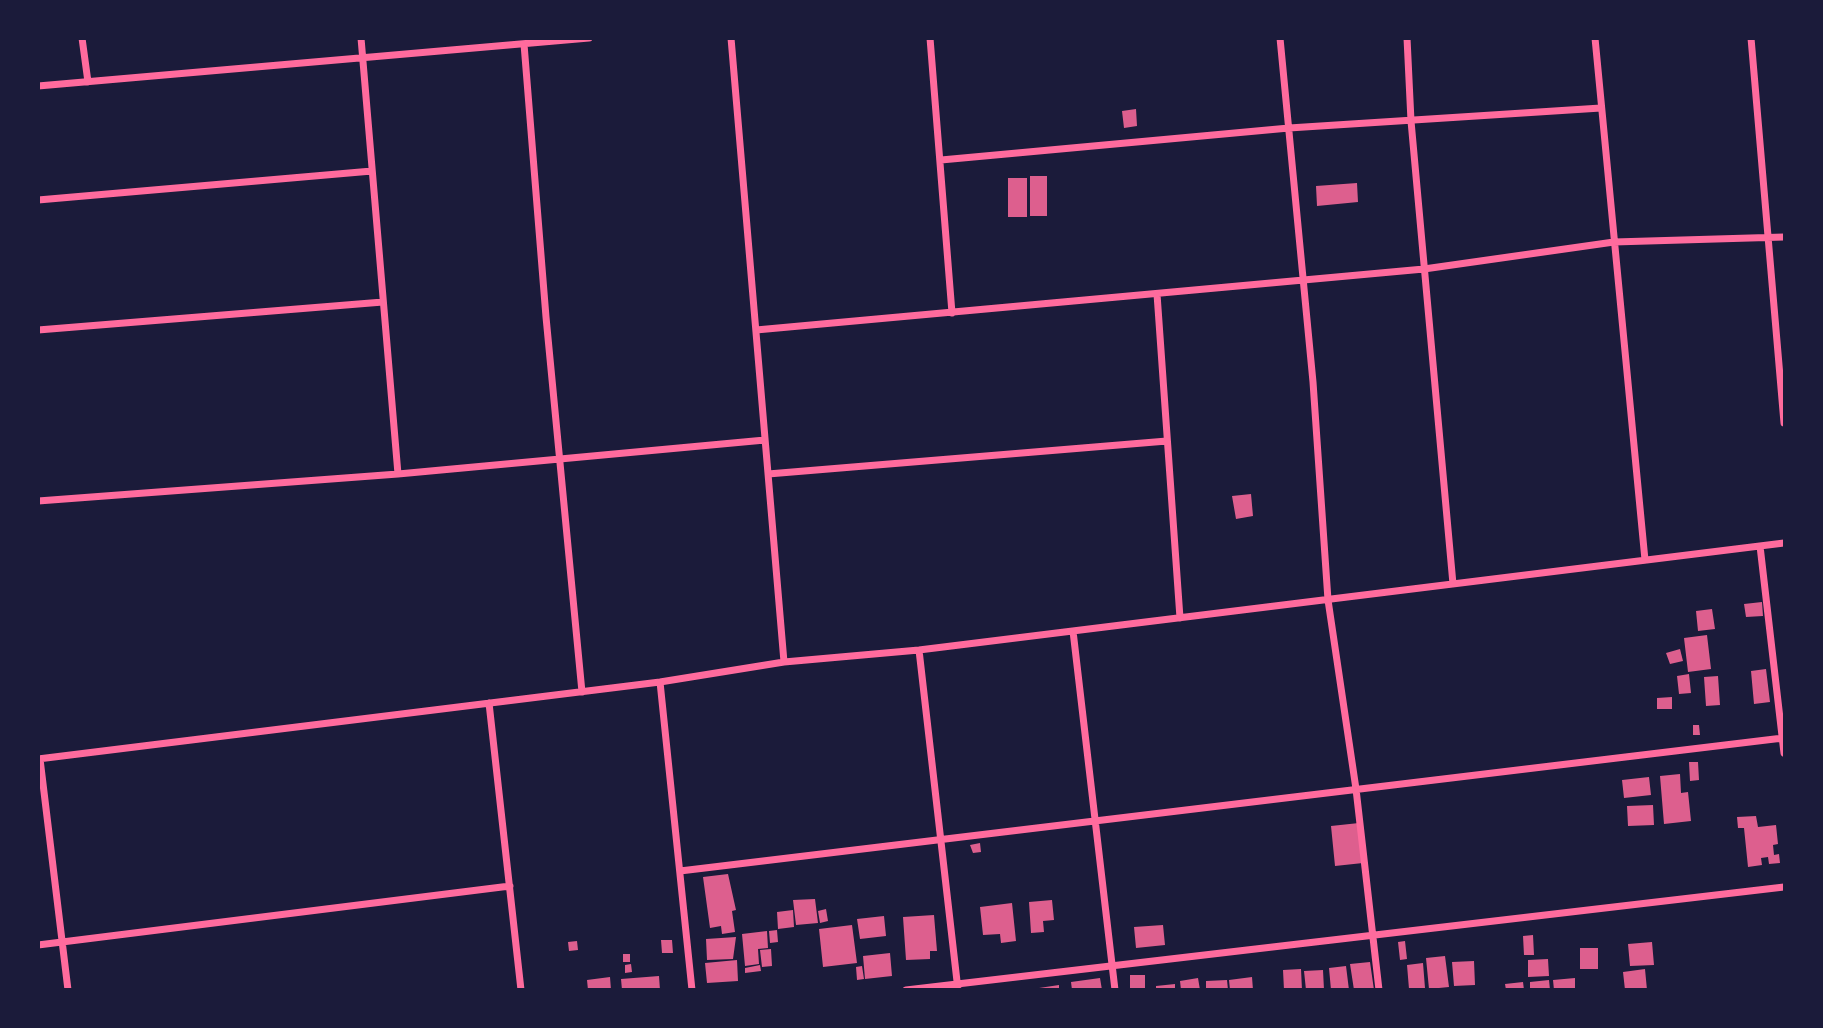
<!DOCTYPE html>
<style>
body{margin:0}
#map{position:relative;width:1823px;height:1028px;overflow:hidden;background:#1b1b3a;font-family:"Fira Sans Condensed",sans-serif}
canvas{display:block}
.frame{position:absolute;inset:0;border:40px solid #1b1b3a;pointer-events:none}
</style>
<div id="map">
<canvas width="1823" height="1028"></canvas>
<div class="frame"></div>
</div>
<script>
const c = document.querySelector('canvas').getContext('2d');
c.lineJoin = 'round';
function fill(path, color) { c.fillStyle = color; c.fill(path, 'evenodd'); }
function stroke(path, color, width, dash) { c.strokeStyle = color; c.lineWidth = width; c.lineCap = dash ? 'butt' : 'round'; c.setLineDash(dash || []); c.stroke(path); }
fill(new Path2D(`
 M1136,109L1137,126L1124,128L1122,111Z
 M1030,176H1047V216H1030Z
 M1008,178H1027V217H1008Z
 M1357,183L1358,202L1317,206L1316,186Z
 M1251,494L1253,516L1236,519L1232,496Z
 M1762,602L1763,616L1746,617L1744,604Z
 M1712,609L1715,629L1698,631L1696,611Z
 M1707,635L1711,669L1688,672L1684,638Z
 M1680,649L1683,661L1670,664L1666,653Z
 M1766,669L1770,702L1754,704L1751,671Z
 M1689,674L1691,693L1679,694L1677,676Z
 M1718,676L1720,705L1706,706L1704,677Z
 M1672,697V709H1657V698Z
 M1693,725H1699L1700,735H1693Z
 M1689,762H1698L1699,780L1690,781Z
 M1680,774L1681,793L1688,792L1691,821L1664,824L1660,776Z
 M1649,777L1651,795L1624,798L1622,780Z
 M1653,805L1654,825L1628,826L1627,806Z
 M1756,816L1758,827L1776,825L1778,844L1773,845L1774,855L1779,854L1780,863L1769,864L1768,857L1761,858L1762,865L1748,867L1744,828H1738L1737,817Z
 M1359,823L1363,863L1335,866L1331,826Z
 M980,843L981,852L973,853L970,845Z
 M728,874L736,910L732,911L735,932L722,934L721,926L710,928L703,877Z
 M815,899L818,923L796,925L793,900Z
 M1052,900L1054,920L1043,921L1044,932L1031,933L1029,902Z
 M1012,903L1016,941L1001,943L1000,934L983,935L980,907Z
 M826,909L828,921L820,923L818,911Z
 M793,910L794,927L778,929L777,912Z
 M934,915L937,951H930V959L906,960L903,917Z
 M884,916L886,936L860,939L857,919Z
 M852,925L857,963L823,967L819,929Z
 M1163,925L1165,945L1136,948L1134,927Z
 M777,930L778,942L770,943L769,931Z
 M767,931L768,948L758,949L759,964L745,966L742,934Z
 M1533,935L1534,955H1524L1523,936Z
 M736,937L733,959L707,960L706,939Z
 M661,940H672L673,953H662Z
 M577,941L578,950L569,951L568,942Z
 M1405,941L1407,959L1400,960L1398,942Z
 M1652,942L1654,965L1630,966L1628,944Z
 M1580,948H1598V969H1580Z
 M771,949L772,966L762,967L760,950Z
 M890,953L892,976L865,979L863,956Z
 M623,954H630V962H623Z
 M1445,956L1449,987L1429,989L1426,958Z
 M1548,959L1549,976L1528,977V960Z
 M737,960L738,981L707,983L705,963Z
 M1474,961L1475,985L1454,986L1452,962Z
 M1370,962L1374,990H1354L1350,964Z
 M1423,963L1425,988L1409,989L1407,965Z
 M631,964L632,972L625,973V965Z
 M760,965L761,971L745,973V968Z
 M862,966L864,979L857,980L856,967Z
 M1346,966L1349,990H1331L1329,968Z
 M1301,969L1302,990H1284L1283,970Z
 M1645,969L1647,990H1625L1623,972Z
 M1323,970L1324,990H1306L1304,971Z
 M1130,975H1145V990H1130Z
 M659,976L660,990H622L621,979Z
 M610,977L611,990H588L587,980Z
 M1252,977L1253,990H1230L1229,980Z
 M1100,978L1102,990H1072L1071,982Z
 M1198,978L1200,990H1181L1180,981Z
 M1575,978V990H1554L1553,980Z
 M1227,980L1228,990H1206V981Z
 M1549,980L1550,990H1530V982Z
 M1523,982L1524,990H1506L1505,984Z
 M1175,984V990H1156V986Z
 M1059,985V990H1039V988Z`), '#dd5f8e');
stroke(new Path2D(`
 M82,38L88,82
 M361,38L398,474
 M731,38L784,662
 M930,38L952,313
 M1280,38L1313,382L1328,600L1356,789L1379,990
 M1407,38L1411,121L1453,584
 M1595,38L1645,560
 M1751,38L1784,423
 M524,44L546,317L582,692
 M38,86L589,38
 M941,160L1289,128L1601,108
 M38,200L372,171
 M1157,294L1180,618
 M38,330L383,302
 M756,330L1424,269L1614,242L1784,237
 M768,474L1167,441
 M38,501L398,474L765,440
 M1760,546L1784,753
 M1073,631L1115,990
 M919,650L958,990
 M660,682L692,990
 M489,703L521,990
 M38,759L660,682L784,662L919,650L1784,543
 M40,759L68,990
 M680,871L1783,738
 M38,945L510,886
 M906,990L1784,887`), '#ff6b9d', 7);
</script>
